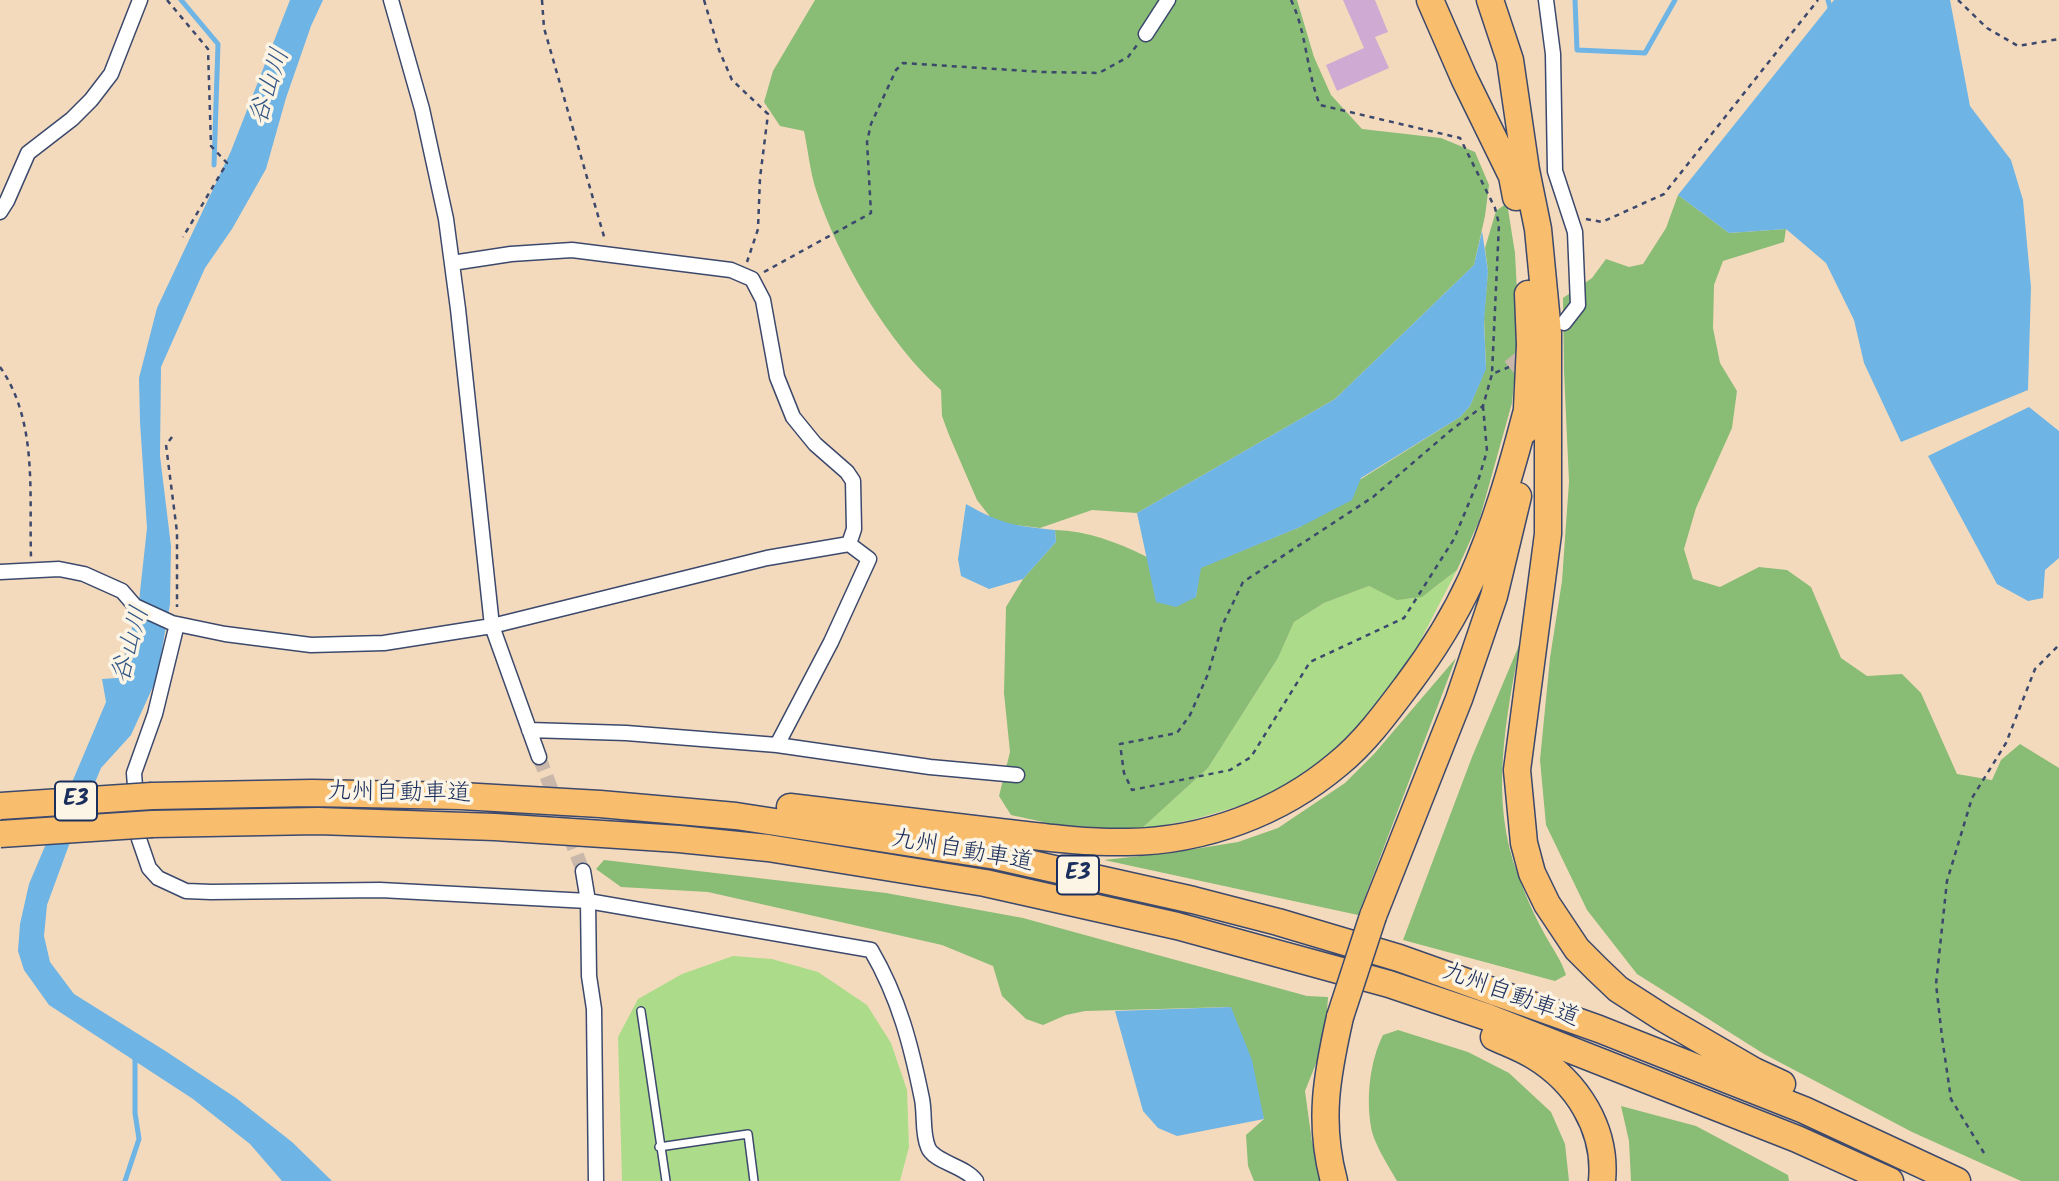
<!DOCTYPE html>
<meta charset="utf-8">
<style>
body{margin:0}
canvas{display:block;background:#f4dabd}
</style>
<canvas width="2059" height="1181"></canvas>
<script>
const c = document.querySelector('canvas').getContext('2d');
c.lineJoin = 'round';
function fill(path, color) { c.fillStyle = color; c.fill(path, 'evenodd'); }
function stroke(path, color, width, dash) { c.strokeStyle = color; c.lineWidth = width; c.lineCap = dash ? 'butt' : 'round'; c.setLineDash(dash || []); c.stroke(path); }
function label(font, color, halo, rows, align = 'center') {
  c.font = font + ' Kalam,"Klee One",sans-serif'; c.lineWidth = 7; c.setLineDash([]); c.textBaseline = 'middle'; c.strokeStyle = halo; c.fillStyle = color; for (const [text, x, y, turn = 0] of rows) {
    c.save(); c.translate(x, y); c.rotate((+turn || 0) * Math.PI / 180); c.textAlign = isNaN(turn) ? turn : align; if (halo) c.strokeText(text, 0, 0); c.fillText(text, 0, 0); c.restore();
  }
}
fill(new Path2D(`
 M1457,570L1403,674L1362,729L1311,771L1256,801L1195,819L1140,830L1208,768L1278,658L1294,622L1324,603L1369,586C1416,609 1419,599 1457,570Z
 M733,956L772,959L818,972L867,1005L891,1043L907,1090L909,1147L900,1181H622L618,1037L638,999L682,974Z`), '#acdc89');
fill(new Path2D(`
 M815,0H1297L1314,57L1331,95L1362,129L1441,138L1475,152L1489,185L1485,216L1474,265L1335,399L1137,513L1092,510L1040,528L1007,524L991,518L977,500L949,435L942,416L941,390C888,343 838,258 816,190C810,171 808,150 804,131L780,126L764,102L773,71Z
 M1678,195L1729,233L1786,229L1784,242L1723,261L1714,285L1713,328L1720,363L1737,391L1732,428L1696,508L1684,549L1693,579L1720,587L1759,567L1787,570L1811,587L1841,658L1867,676L1902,674L1921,693L1957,774L1992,780L2001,760L2020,744L2059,768V1181H2021L1912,1132L1764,1054L1637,974L1587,910L1546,825L1540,760L1550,658L1562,581L1569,482L1564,371L1563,298L1592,278L1606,259L1629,267L1643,264L1666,228Z
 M1507,203L1515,253L1519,329L1512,403L1479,521L1457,570L1422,597L1397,600L1369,586L1324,603L1294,622L1278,658L1208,768L1140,830L1066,827L1011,815L999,796L1010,752L1004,693L1006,607L1023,579L1056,542L1055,530C1088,531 1117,542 1147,557L1156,601L1196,597L1200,568L1300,527L1361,479L1460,417L1470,406L1486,368L1484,318L1488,271L1485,248L1496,211Z
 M1520,643C1506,719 1489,800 1518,875C1525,894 1534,915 1544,933C1552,948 1561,959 1566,975L1555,981L1403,940L1472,757Z
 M1456,658L1358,915L1104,860L1176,852L1238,842L1278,828L1345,783L1374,754Z
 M604,860L886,893L1023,918L1307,996L1328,997L1325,1041L1305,1091L1312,1142L1324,1181H1254L1248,1166L1246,1135L1264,1119L1231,1007L1085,1011L1066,1015L1043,1025L1026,1019L1002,996L993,966L942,945L708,892L621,887L596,869Z
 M1398,1030L1468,1052L1509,1073L1551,1112L1565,1144L1569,1181H1397C1389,1167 1373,1142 1371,1127C1366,1097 1370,1061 1383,1035Z
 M1621,1106L1696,1126L1788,1175L1789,1181H1631L1629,1141Z`), '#89bc75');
fill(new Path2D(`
 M290,0H323L311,26L286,98L266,169L232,229L205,268L161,367L160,456L171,546L170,604L157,678L131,735L101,768L69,845L47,905L44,936L50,962L74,994L167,1052L236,1098L292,1142L332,1181H282L250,1144L193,1099L49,1005L24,970L18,951L20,924L29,884L106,702L102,679L117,678L121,670L139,601L147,528L140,422L139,378L157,308L231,151Z
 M1834,0H1950L1970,106L2011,160L2023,200L2031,287L2028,390L1901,442L1864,363L1854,320L1826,263L1786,229L1729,233L1678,195Z
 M1482,231L1488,271L1484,322L1486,369L1470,406L1460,417L1361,478L1352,500L1300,527L1201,568L1196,597L1176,607L1156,602L1137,513L1335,399L1474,265Z
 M2029,407L2059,431V558L2045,570L2043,598L2028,601L1997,584L1928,456Z
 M966,504C1001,524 1015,526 1055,530L1056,542L1023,579L989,589L961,576L958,559Z
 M1231,1007L1252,1060L1264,1119L1177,1136L1158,1128L1143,1111L1115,1011Z`), '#6eb4e4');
stroke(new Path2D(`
 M181,0L218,44L214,165
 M1575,0L1577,50L1645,53L1675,0
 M1828,0L1831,11
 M125,1181L139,1139L135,1113V1058`), '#6eb4e4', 5);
fill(new Path2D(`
 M1343,0H1375L1388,32L1375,37L1389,68L1337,91L1326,65L1364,48Z`), '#cfabd3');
stroke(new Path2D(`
 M1509,367L1530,350
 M539,757L583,871`), '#c9b8aa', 14, [14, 7]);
const service = new Path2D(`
 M641,1011L666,1181
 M659,1147L748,1134L754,1181`);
const minor = new Path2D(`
 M391,0L422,109L446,219L458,309L492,626L539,757
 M1546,0L1553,54L1555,171L1575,232L1578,305L1564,323
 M1146,34L1168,0
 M0,212L7,201L28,153L72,119L91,100L111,74L140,0
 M452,263L511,254L572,250L731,270L752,279L763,300L777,377L793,417L815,444L847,472L853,481L854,529L849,544
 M0,572L59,569L84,574L122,591L135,606L172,623L225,634L311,645L384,643L492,626L767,558L849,544L869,559L831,642L777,745
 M177,624L155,714L134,773L139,839L149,868L158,878L186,891L211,892L380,890L588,901L871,950C899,998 911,1045 922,1099C925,1114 922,1133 928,1147C933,1162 966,1166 976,1181
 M529,730L626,733L777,745L930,767L1017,775
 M583,871L588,901L589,976L594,1009L596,1181`);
const motorway = new Path2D(`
 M1430,0L1464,78L1512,176L1516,197
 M1490,0L1510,60L1526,170L1538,229L1548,333V534L1517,770L1524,843L1532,873L1547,904L1577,949L1597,969L1618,989L1663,1018L1754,1071L1782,1084
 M1526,430L1530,345L1528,294
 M152,796L312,793L461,796L600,804L736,816L996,856L1193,900L1278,922L1399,958L1599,1029L1804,1110L1957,1181
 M790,807C857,815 924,823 991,831C1036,836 1082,843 1128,842C1204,841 1280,813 1338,764C1365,742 1387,712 1408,684C1432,652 1454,617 1471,580C1495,527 1511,471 1526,414
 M152,824L318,821L495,827L679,839L768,848L985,883L1177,926L1389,984L1487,1017L1797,1139L1890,1181
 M1373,916L1459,699L1494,596L1518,496
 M1494,1037C1507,1043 1521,1048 1534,1056C1577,1082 1607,1129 1602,1181
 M1334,1181C1318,1122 1327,1075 1340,1017`);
stroke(service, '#3c496c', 10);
stroke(minor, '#3c496c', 17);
stroke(motorway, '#3c496c', 29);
stroke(new Path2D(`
 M167,0L208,49L211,146L227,163L183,237
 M542,0L544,28L605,240
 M704,0L719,50L732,80L768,114L760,178L758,229L747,262
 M1291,0C1307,33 1306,71 1320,105L1460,138L1495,208L1499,224L1492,373
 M1958,0L1987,28L2018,46L2059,39
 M1586,219L1602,222L1664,194L1818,0
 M764,272L871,213L867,142L871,124L896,70L903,63L1043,72L1099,73L1128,57L1137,45
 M0,367C38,421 29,493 31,557
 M1483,406L1487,451L1478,481L1454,539L1404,618L1310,662L1251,757L1230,770L1132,790L1124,773L1120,744L1177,733L1190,715L1208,674L1222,626L1243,582L1373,497L1450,431L1483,406L1492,374L1509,367
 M172,437L166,445L177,532V607
 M1984,1153L1951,1099L1942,1037L1936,984L1947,881L1972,798L2006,743L2035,669L2059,645`), '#3c496c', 2.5, [5, 5]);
stroke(service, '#fff', 7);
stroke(minor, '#fff', 14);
stroke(motorway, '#f9be6d', 26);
const motorwayBridge = new Path2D(`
 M0,806L152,796
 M0,834L152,824
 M1340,1017L1373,916`);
stroke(motorwayBridge, '#3c496c', 29, []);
stroke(motorwayBridge, '#f9be6d', 26);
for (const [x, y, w] of [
 [76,801,42],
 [1078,875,42]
]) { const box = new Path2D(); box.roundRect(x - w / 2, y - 19.5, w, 39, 5); c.fillStyle = '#fcf5e5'; c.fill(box); stroke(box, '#1b2f5e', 2); }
label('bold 23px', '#1b2f5e', null, [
 ["E3",76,801],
 ["E3",1078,875]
]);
label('24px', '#1b2f5e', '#fcf5e5', [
 ["九州自動車道",399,795,1],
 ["九州自動車道",962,853,10],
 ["九州自動車道",1510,997,20]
]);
label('italic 26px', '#345786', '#fcf5e5', [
 ["谷山川",272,87,-72],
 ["谷山川",133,645,-74]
]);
</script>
